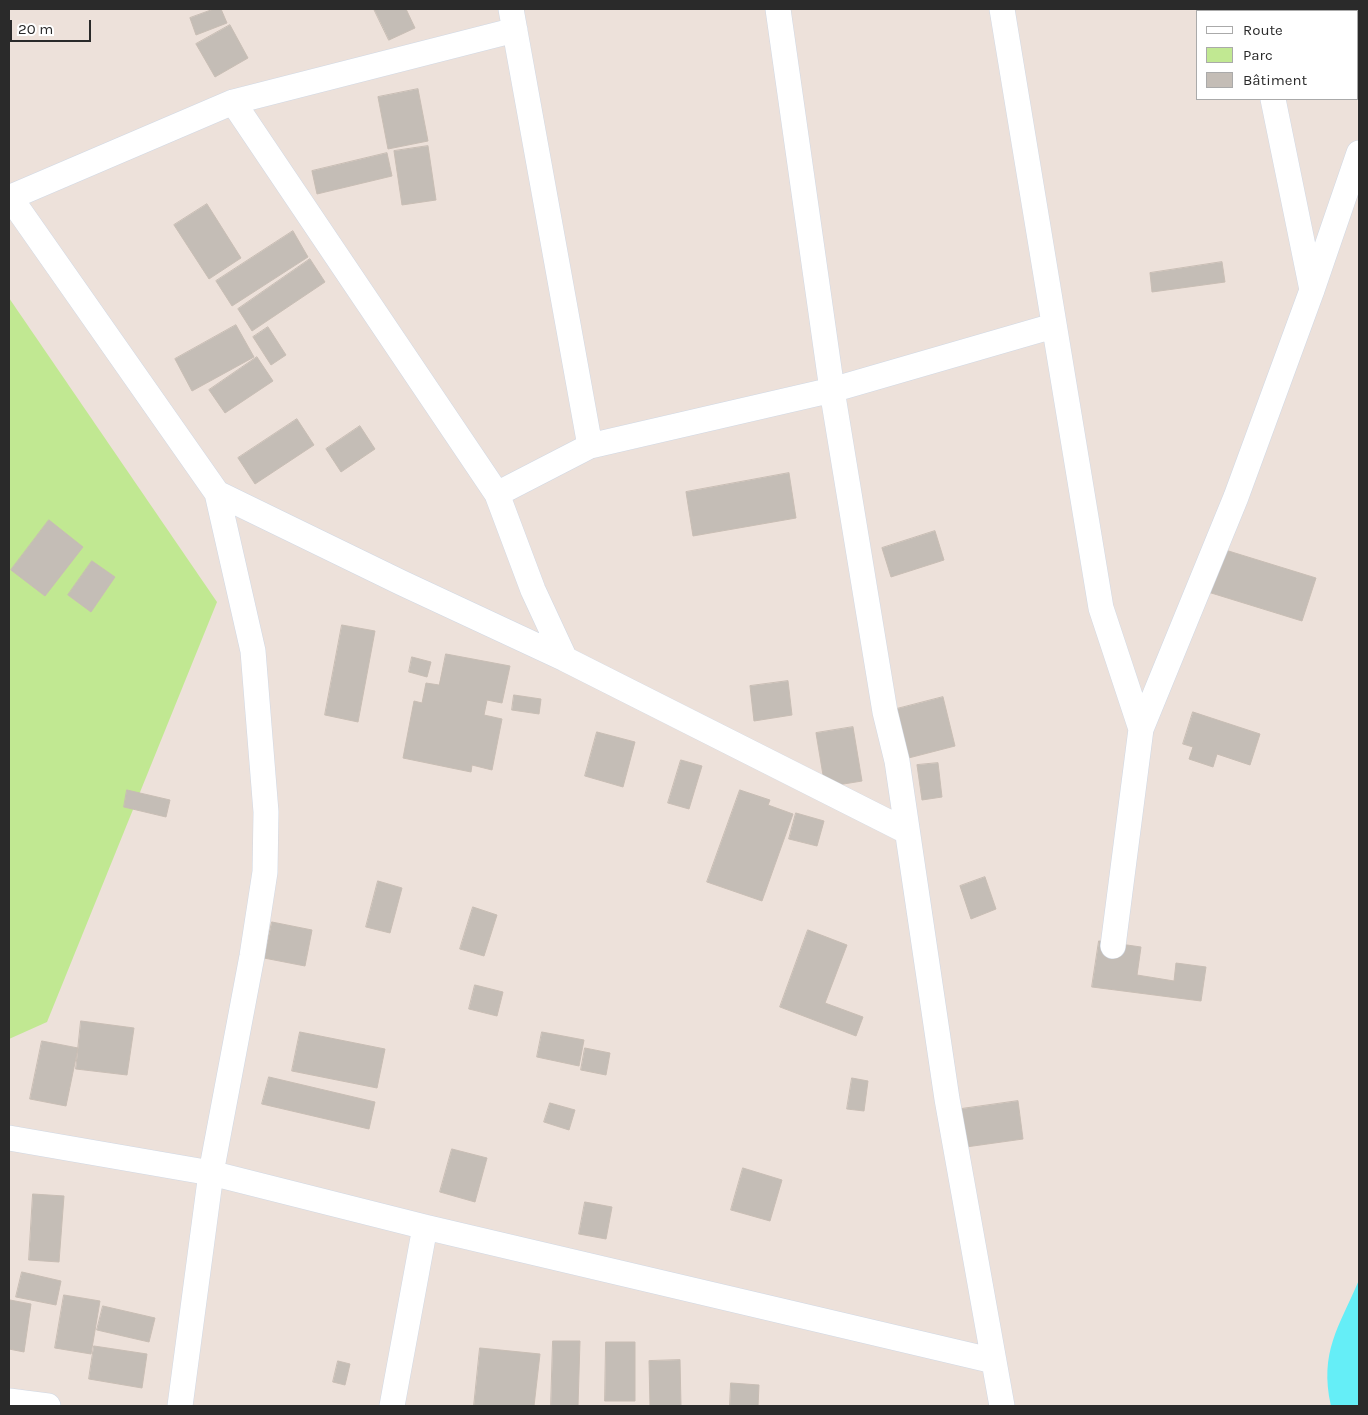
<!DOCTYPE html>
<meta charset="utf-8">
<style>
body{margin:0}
#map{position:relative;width:1368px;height:1415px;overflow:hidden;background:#ede1da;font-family:Karla,sans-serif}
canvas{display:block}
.frame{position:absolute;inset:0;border:10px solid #2a2a2a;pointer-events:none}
.legend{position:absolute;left:1196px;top:10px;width:162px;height:90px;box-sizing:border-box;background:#fff;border:1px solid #aaa;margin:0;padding:6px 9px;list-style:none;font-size:15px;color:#2a2a2a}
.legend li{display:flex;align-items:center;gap:10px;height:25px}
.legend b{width:25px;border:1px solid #aaa}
.scale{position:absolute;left:10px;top:20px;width:81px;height:22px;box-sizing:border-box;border:2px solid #2a2a2a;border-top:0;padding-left:6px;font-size:15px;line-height:18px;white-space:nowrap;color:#2a2a2a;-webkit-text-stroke:4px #fff;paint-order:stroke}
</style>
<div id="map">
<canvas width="1368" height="1415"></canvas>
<div class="frame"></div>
<ul class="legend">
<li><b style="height:6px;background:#fff"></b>Route</li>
<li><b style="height:14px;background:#c1e892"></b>Parc</li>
<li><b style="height:14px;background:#c4bdb6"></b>Bâtiment</li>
</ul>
<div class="scale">20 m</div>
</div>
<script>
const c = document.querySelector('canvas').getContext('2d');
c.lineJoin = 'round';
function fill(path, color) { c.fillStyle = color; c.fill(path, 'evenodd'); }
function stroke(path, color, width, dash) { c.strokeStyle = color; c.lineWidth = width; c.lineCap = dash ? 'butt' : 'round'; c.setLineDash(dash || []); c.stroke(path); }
fill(new Path2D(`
 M9,298L217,602L47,1022L9,1039Z`), '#c1e892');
fill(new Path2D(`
 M1359,1280V1406H1331C1319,1352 1339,1327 1359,1280Z`), '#65eef7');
const building = new Path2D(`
 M214,9H221L227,23L196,35L190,18Z
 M374,9H406L415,28L389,40Z
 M230,25L248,58L215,77L196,44Z
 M418,89L428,141L388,149L378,97Z
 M428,146L436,200L402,205L394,151Z
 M387,153L392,176L317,194L312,171Z
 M207,204L241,258L209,279L174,225Z
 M293,231L308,257L232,306L216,281Z
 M310,259L325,282L252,331L238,309Z
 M1222,262L1225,282L1152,292L1150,273Z
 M236,325L254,357L192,391L175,359Z
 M268,327L286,355L271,365L253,337Z
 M257,357L273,381L225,413L209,390Z
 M297,419L314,445L255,484L238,458Z
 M360,426L375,449L341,472L326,449Z
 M789,473L796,518L693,536L686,492Z
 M49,520L83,547L45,596L11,570Z
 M935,531L944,560L891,577L882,548Z
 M1222,549L1316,578L1302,621L1208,592Z
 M92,561L115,577L91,612L68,595Z
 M342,625L375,631L358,722L325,715Z
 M446,654L510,666L502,703L487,700L484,715L502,719L492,770L472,765L471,772L403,758L414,701L422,703L426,683L439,685Z
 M412,657L431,662L427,677L409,672Z
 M788,681L792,715L754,721L750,686Z
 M514,695L541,699L539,714L512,710Z
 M943,697L955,746L897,761L885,712Z
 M1193,712L1260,734L1250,765L1217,754L1213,767L1189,759L1193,747L1183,744Z
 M853,727L862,781L825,787L816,733Z
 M597,732L635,742L623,787L585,776Z
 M681,760L702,766L689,809L668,803Z
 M938,763L942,797L922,800L917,765Z
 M127,790L170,800L166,817L124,807Z
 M740,790L770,800L768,805L793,814L762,901L707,882Z
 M796,813L824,821L817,846L789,839Z
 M985,877L996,909L971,919L960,886Z
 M378,881L402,888L390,933L366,927Z
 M473,907L497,915L484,956L460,949Z
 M272,922L312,930L305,966L264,958Z
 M808,930L847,945L825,1003L863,1017L856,1036L780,1007Z
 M1099,941L1141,947L1137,975L1174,981L1176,963L1206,967L1201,1001L1092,987Z
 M475,985L503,992L497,1016L469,1009Z
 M81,1021L134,1028L127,1075L76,1069Z
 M300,1032L385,1049L377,1088L292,1071Z
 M542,1032L584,1040L579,1066L537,1057Z
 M42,1041L78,1048L66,1106L30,1099Z
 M585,1048L610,1053L606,1075L581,1070Z
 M269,1077L375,1102L369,1129L262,1104Z
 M852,1078L868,1081L864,1111L847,1109Z
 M1018,1101L1023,1139L966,1147L961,1109Z
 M550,1103L575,1110L569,1130L544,1122Z
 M452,1149L487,1158L475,1202L440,1192Z
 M743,1168L782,1180L770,1221L731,1210Z
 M33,1194L64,1196L59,1262L29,1260Z
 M585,1202L612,1207L606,1239L579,1234Z
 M22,1272L61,1281L56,1305L16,1297Z
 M64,1295L100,1301L91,1354L55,1348Z
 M10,1300L31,1304L24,1352L9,1349Z
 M103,1306L155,1318L149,1342L97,1330Z
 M553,1341H580L578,1406H551Z
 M606,1342H635V1401H605Z
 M94,1346L147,1354L142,1388L89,1379Z
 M480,1348L540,1354L534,1406H474Z
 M680,1360L681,1406H650L649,1361Z
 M338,1361L350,1364L345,1385L333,1382Z
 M731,1383L759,1385L758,1406H730Z`);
fill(building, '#c4bdb6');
stroke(building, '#c8bdb4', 1);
const minor = new Path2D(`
 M511,9L590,446
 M778,9L832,390L885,712L897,761L947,1099L1002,1406
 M1002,9L1101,608L1141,729
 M1255,9L1256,11
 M1273,99L1312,290
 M233,102L497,494L533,590L565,659
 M9,196L217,493L253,651L266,812L265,872L252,956L211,1173L180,1406
 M11,197L233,102L515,30
 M217,493L402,583L565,659L906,831
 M497,494L590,446L832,390L1053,326
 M1113,946L1141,729L1236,497L1312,290L1359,153
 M9,1138L211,1173L425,1227L994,1361
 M9,1401L48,1406
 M392,1406L425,1227`);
stroke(minor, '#d0d8e4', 26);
stroke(minor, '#fff', 25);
</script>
